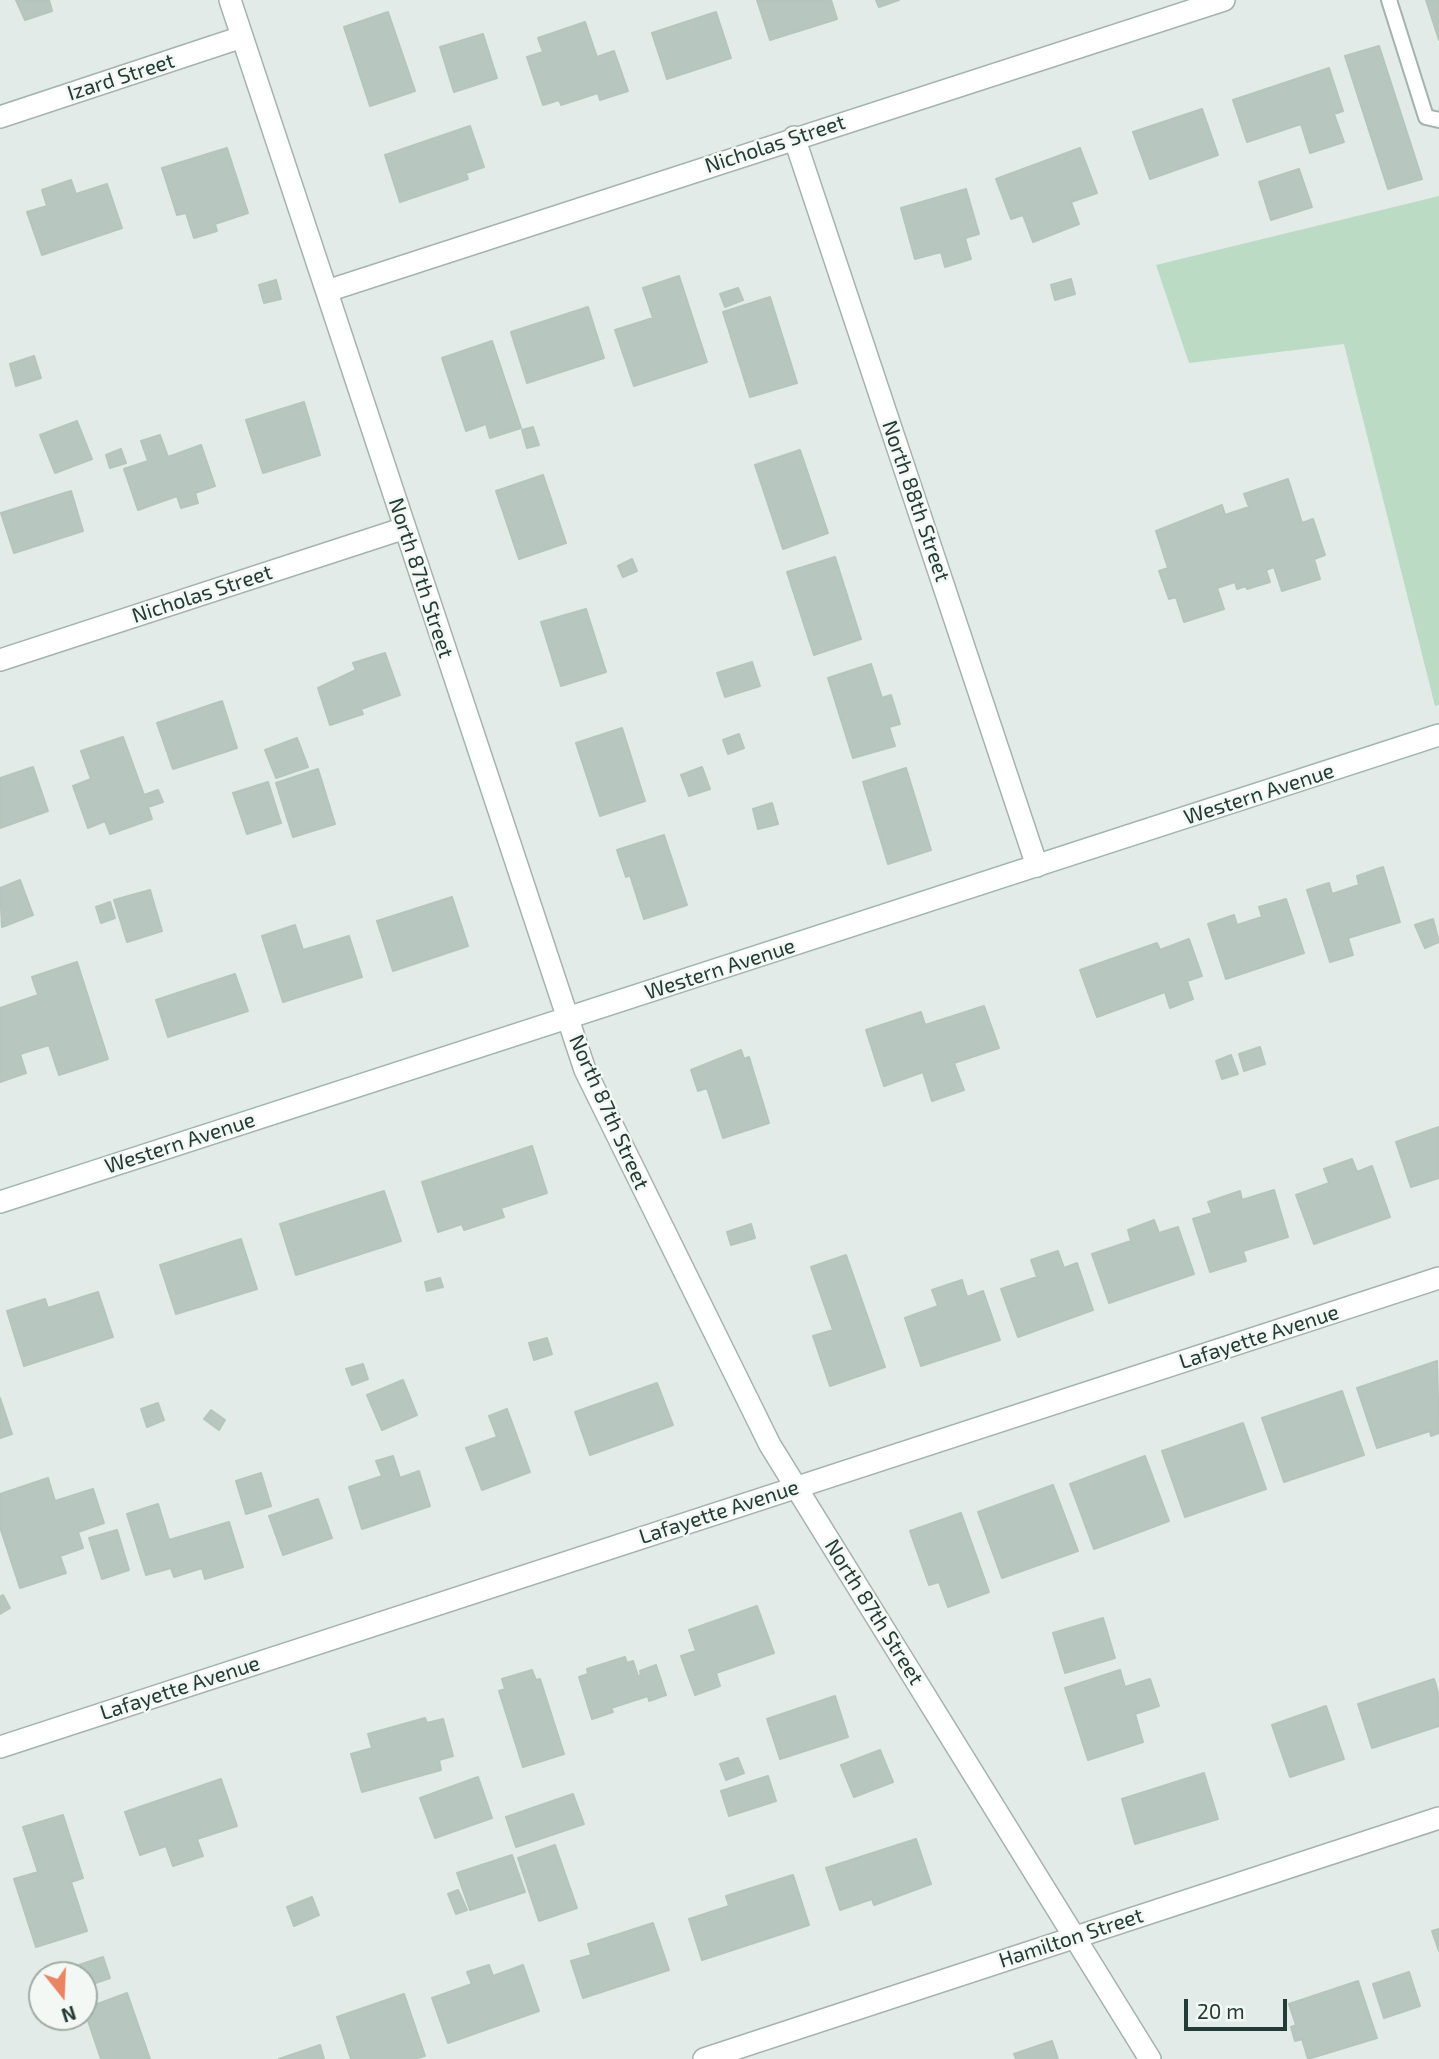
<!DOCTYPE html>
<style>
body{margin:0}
#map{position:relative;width:1439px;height:2059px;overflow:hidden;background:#e2ebe7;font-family:"Exo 2",sans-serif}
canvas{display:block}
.north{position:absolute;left:28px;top:1961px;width:70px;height:70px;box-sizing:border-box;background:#f3f8f5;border:2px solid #a0aca8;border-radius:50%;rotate:162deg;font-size:19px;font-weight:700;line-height:28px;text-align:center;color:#233b35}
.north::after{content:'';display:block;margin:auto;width:24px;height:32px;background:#e98563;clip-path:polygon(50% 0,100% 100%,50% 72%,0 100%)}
.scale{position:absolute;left:1184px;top:1999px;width:103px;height:32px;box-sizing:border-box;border:4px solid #233b35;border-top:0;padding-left:9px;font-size:21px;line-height:24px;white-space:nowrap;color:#233b35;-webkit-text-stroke:5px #f3f8f5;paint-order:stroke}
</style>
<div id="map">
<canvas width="1439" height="2059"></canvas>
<div class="north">N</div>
<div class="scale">20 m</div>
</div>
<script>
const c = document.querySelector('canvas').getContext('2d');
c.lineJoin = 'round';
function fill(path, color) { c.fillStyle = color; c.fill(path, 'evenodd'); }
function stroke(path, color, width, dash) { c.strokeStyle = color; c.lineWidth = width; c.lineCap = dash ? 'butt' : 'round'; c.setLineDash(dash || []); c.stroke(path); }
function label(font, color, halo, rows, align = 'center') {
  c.font = font + ' "Exo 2",sans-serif'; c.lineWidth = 5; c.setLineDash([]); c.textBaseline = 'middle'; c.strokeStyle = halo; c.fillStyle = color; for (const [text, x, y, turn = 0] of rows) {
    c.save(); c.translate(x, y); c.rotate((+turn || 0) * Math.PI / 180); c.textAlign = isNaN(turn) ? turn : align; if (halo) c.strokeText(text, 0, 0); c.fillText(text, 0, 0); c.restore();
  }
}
fill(new Path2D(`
 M1439,196V705L1435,706L1344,344L1189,363L1156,265Z`), '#bcdbc5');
const building = new Path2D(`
 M16,0H49L52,11L25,20Z
 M757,0H831L837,19L770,40Z
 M876,0H899L879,7Z
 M1426,0H1439V40Z
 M388,12L415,91L370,106L344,27Z
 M716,12L731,58L667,79L652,33Z
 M585,22L597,57L614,51L628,91L600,100L598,93L561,105L559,100L543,105L527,57L543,52L538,38Z
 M483,34L497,78L454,92L440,47Z
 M1379,46L1422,179L1388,189L1345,56Z
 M1329,68L1343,111L1334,114L1344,142L1310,153L1301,124L1247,142L1233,100Z
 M1202,109L1218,155L1150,179L1133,132Z
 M470,126L484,167L466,173L468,179L400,202L385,155Z
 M227,148L248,213L215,224L217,231L194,238L186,213L177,215L162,168Z
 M1080,148L1097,193L1071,202L1079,224L1033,242L1023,215L1011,219L996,179Z
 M1299,169L1312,207L1271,220L1259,182Z
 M71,180L76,194L107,184L122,228L42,255L27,212L47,206L42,190Z
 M966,189L979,234L965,238L971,259L945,267L941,252L915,259L901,208Z
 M679,276L707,362L634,386L615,330L653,318L643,288Z
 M1071,279L1075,294L1055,300L1051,285Z
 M276,280L281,299L264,303L259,285Z
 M738,288L743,300L725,307L720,294Z
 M770,297L797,383L750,397L723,312Z
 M588,307L604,358L527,383L511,332Z
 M492,341L521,428L490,438L486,424L466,431L442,358Z
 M34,356L41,378L16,386L10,364Z
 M304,402L320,455L263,473L246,420Z
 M77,421L92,459L55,473L40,435Z
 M533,427L539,445L527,448L522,430Z
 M160,435L168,457L201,445L215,486L195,493L198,503L181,508L177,496L138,510L124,469L148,461L141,441Z
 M121,449L126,463L110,468L106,455Z
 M800,450L828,533L783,549L755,465Z
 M543,475L566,543L519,559L496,491Z
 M1288,479L1302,523L1313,519L1325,555L1314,559L1320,579L1282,591L1274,567L1266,570L1270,582L1247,589L1246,586L1237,589L1235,582L1217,588L1224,609L1184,622L1176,597L1169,599L1159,571L1168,568L1156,531L1222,505L1225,515L1249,507L1244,494Z
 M71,491L83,531L14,553L1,513Z
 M835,557L861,639L814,655L787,572Z
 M632,559L637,571L623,577L618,566Z
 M586,609L606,672L561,686L541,622Z
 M385,653L400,695L361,709L363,714L330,725L318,688L356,670L353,663Z
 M752,662L760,686L725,697L717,673Z
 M871,664L882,698L891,695L900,724L889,727L895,746L853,758L828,678Z
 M222,701L237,748L173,769L157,723Z
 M622,728L645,801L600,816L576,743Z
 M739,734L744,748L728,754L723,740Z
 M123,737L144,795L158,790L163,802L148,807L152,819L110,834L105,821L88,828L73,786L91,779L81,751Z
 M297,738L308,767L276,778L265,750Z
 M33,767L48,811L0,828V778Z
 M702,767L710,789L689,796L681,775Z
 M906,768L931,850L888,864L863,782Z
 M318,769L335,824L293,837L276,783Z
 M268,782L281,823L247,834L233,793Z
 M772,803L778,824L758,829L753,809Z
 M664,835L687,905L644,919L630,875L626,877L617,850Z
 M1383,867L1400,922L1348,938L1353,955L1330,962L1307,890L1329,883L1332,894L1359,885L1357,876Z
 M20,880L33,915L2,927L0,888Z
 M150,890L162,931L127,942L114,900Z
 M452,897L468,946L393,971L377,921Z
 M1286,899L1304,953L1226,979L1208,924L1234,915L1237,925L1262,917L1259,907Z
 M110,902L115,918L101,923L96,907Z
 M1433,919L1439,942L1425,948L1415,925Z
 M295,925L303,950L349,936L362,977L283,1002L262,936Z
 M1189,939L1202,976L1187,981L1193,999L1170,1008L1165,992L1097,1017L1080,970L1157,943L1160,950Z
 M77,962L108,1059L59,1075L49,1045L20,1054L26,1073L0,1082V1008L38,995L32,977Z
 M235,974L248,1011L168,1037L156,1000Z
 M984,1006L999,1048L954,1063L964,1090L932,1101L923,1072L884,1086L866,1030L921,1012L925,1025Z
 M1260,1047L1265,1064L1244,1071L1239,1054Z
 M741,1050L744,1059L749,1057L769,1123L723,1138L707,1088L698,1091L691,1070Z
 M1231,1055L1238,1074L1222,1079L1216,1061Z
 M1439,1127V1178L1411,1187L1396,1142Z
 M532,1146L547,1193L501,1208L504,1217L464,1230L462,1224L438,1232L422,1182Z
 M1352,1159L1357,1172L1372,1166L1390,1217L1314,1244L1296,1195L1329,1183L1324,1169Z
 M1274,1190L1288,1237L1243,1251L1246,1261L1210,1272L1193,1219L1212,1213L1208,1202L1240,1191L1242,1200Z
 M384,1191L401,1241L296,1275L280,1224Z
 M1154,1220L1159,1233L1178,1227L1194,1274L1109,1303L1092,1254L1131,1241L1128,1230Z
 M751,1224L755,1238L731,1245L727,1232Z
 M241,1239L257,1289L176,1314L160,1265Z
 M1058,1251L1064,1268L1077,1263L1093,1310L1018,1337L1001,1289L1037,1277L1031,1260Z
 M846,1255L885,1367L830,1386L813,1336L833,1330L811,1267Z
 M440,1278L443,1287L427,1291L425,1282Z
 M962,1280L967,1297L983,1291L1000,1340L921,1366L905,1318L938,1306L932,1290Z
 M98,1292L113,1337L24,1366L7,1311L45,1299L48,1308Z
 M547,1338L552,1354L534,1360L529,1343Z
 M1437,1361L1439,1433L1431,1436L1430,1431L1377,1448L1357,1388Z
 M363,1364L368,1379L352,1385L346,1369Z
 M403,1380L417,1415L382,1430L367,1395Z
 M657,1383L673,1425L590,1455L575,1412Z
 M1342,1391L1364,1455L1284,1482L1262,1418Z
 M0,1398L12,1434L0,1438Z
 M158,1403L164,1420L147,1427L141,1409Z
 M507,1409L530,1472L482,1490L466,1448L497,1437L489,1416Z
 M211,1410L225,1420L219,1430L204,1419Z
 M1243,1423L1266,1489L1185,1517L1162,1451Z
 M393,1456L400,1478L419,1471L430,1506L362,1529L349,1487L382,1476L376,1461Z
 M1145,1456L1169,1521L1094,1549L1070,1484Z
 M261,1473L271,1506L246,1514L236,1481Z
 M48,1478L55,1501L93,1489L104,1523L78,1532L83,1548L60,1556L66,1573L20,1588L0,1527V1494Z
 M1053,1485L1078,1551L1002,1578L978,1512Z
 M318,1499L332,1538L283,1555L269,1516Z
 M158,1504L169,1540L229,1522L243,1567L205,1579L202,1568L174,1577L171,1568L146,1575L127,1514Z
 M961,1513L989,1592L948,1607L939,1582L929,1585L910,1531Z
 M117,1530L129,1570L102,1579L89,1538Z
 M3,1595L10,1608L0,1614V1597Z
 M757,1606L774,1653L716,1673L720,1686L695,1695L681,1656L696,1651L689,1630Z
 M1103,1618L1115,1658L1065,1673L1053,1633Z
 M625,1657L627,1663L633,1661L638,1676L641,1675L640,1671L656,1665L666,1695L649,1701L648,1696L611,1708L613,1712L592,1719L579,1677L588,1674L587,1669Z
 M532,1670L536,1680L540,1679L564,1754L523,1767L499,1691L505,1689L502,1679Z
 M1120,1670L1125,1687L1150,1679L1159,1706L1135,1714L1143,1742L1088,1760L1065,1688Z
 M1434,1679L1439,1696V1726L1372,1748L1358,1704Z
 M835,1696L848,1737L780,1759L767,1719Z
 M1326,1706L1344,1759L1290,1777L1272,1725Z
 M425,1718L427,1723L443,1719L453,1756L439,1760L441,1770L362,1792L351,1754L372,1748L368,1734Z
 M880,1750L893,1782L854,1797L841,1765Z
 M738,1758L744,1773L726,1780L720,1764Z
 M1204,1773L1218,1819L1135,1844L1122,1799Z
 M768,1776L776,1801L729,1816L721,1791Z
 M478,1777L492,1818L435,1838L420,1798Z
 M221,1779L237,1826L197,1839L203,1856L173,1866L166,1846L140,1855L125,1812Z
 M573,1794L584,1824L516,1847L506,1817Z
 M63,1815L83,1878L71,1882L87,1931L36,1947L14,1879L38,1872L23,1827Z
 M916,1839L931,1884L874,1905L872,1899L840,1910L826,1868Z
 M555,1845L577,1908L539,1921L518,1858Z
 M512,1855L525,1892L470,1910L457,1873Z
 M793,1875L809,1925L702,1960L689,1919L729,1906L726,1896Z
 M458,1890L467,1910L456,1914L448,1894Z
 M312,1897L319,1915L294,1926L287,1907Z
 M653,1923L669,1970L583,1998L571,1961L591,1955L588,1944Z
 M1439,1929V1951L1432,1931Z
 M103,1957L110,1978L84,1987V1975H76L73,1967Z
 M489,1965L493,1976L523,1965L539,2011L448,2043L432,1998L472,1984L467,1972Z
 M70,1970L71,1975H54L53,1973Z
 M1409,1972L1420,2006L1384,2018L1373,1984Z
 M1358,1981L1377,2038L1308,2059L1302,2039L1295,2041L1291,2027L1296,2025L1289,2004Z
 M127,1993L150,2059H101L84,2009Z
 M404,1994L425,2056L414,2059H351L337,2017Z
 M1052,2041L1058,2059H1016L1014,2054Z
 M320,2045L324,2059H279Z`);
fill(building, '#b8c6c0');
stroke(building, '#b5c5be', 2);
const lane = new Path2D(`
 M1389,0L1426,117L1439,120`);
const street = new Path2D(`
 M230,0L585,1070L770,1445L1150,2059
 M0,117L242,37
 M794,137L1037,866
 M327,291L1224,0
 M0,660L405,528
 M0,1747L1439,1278
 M704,2059L1439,1818`);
const secondary = new Path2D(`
 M0,1202L1439,735`);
stroke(lane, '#a5b3ae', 18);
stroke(street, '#a5b3ae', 24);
stroke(secondary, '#a1b6af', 24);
stroke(lane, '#fff', 14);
stroke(street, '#fff', 21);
stroke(secondary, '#fff', 21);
label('21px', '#233b35', '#f3f8f5', [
 ["Izard Street",121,77,-18],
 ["Nicholas Street",775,144,-18],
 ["North 88th Street",916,501,71],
 ["North 87th Street",421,578,72],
 ["Nicholas Street",202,594,-18],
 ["Western Avenue",1259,794,-18],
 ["Western Avenue",720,969,-18],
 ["North 87th Street",609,1112,66],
 ["Western Avenue",180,1143,-18],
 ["Lafayette Avenue",1259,1337,-18],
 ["Lafayette Avenue",719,1512,-18],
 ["North 87th Street",874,1612,58],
 ["Lafayette Avenue",180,1688,-18],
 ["Hamilton Street",1071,1938,-18]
]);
</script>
